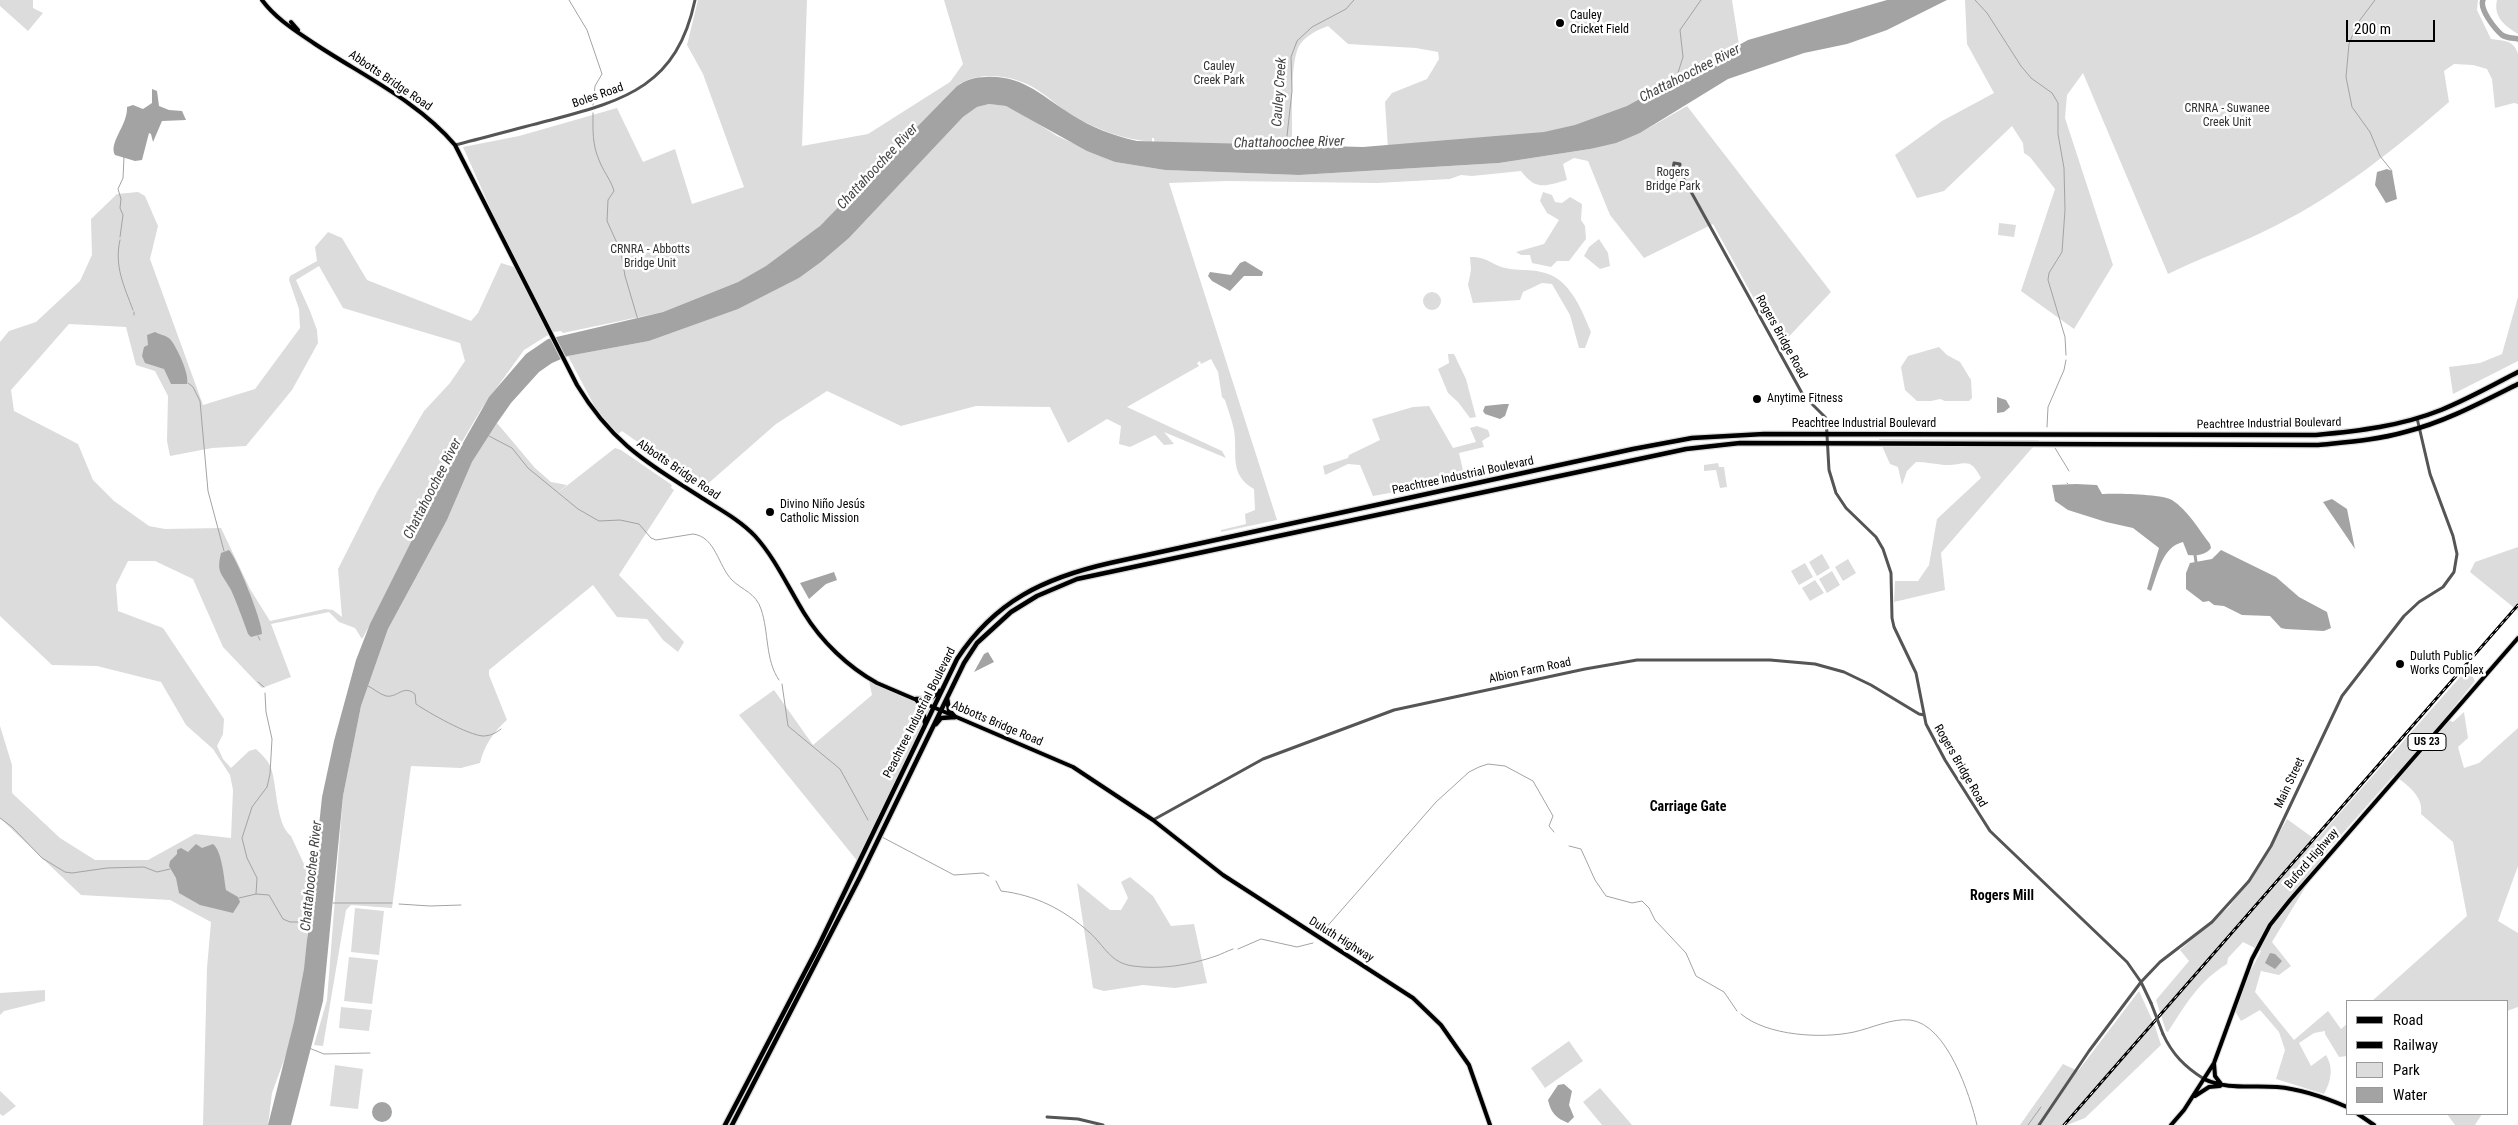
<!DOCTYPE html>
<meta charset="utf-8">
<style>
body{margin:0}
#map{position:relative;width:2518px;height:1125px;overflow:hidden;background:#fff;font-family:"Roboto Condensed",sans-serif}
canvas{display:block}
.legend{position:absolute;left:2346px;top:1000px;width:162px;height:115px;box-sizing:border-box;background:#fff;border:1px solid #999;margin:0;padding:6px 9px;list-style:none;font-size:15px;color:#000}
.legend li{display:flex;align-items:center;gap:10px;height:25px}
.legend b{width:25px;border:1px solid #999}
.scale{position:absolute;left:2346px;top:20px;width:89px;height:22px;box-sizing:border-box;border:2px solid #000;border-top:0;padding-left:6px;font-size:15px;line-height:18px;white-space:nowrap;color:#000;-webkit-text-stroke:4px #fff;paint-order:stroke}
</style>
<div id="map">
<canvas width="2518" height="1125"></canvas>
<ul class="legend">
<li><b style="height:6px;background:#000"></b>Road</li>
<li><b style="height:6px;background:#000"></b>Railway</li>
<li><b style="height:14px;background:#dcdcdc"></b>Park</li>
<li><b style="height:14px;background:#a3a3a3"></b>Water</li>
</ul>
<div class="scale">200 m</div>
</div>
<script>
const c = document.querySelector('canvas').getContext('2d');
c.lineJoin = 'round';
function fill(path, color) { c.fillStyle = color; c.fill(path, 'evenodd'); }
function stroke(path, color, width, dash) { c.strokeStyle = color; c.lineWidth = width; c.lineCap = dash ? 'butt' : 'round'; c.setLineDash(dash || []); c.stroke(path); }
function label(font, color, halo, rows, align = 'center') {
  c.font = font + ' "Roboto Condensed",sans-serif'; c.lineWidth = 5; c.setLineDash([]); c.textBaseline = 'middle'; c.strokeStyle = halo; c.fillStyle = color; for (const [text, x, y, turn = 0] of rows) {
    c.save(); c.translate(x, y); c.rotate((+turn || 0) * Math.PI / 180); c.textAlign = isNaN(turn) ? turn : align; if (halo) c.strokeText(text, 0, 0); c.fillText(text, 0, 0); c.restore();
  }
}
fill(new Path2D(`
 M0,0H33V8L43,13L28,31L0,6Z
 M698,0H807L802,146L868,134L950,82L963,64L944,0H1732L1739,45L1589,129L1388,149L1385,102L1392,93L1427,79L1439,59L1438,52L1416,48L1348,44L1328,26C1317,30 1303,37 1298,48C1289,71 1293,122 1292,149L1155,146L1154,138H1152V142C1123,139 1098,130 1073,116C1060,108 1049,97 1036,89C1014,75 979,70 957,86L854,191L848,205L824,222L799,248L738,282L663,312L563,333L561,331L553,332L524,350L482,408L447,467L409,556L362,639L355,628L339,622L329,612L271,624L291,677L262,688L223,647L193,579L155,561H128L116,585L118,611L163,628L224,719L223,734L217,746L223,759L231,768L249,751L256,749C261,754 269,761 271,768C277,785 276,825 291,836L310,877L306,920L309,965L288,1049L272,1093L268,1125H203L207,968L211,922L170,900L81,895L0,818V726L12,765V793L60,838L95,860H148L195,834L231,838L233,790L230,775L213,749L186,725L161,682L97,666L52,665L0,616V342L9,331L36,322L80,281L92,255L91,219L117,194L138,192L145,196L158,226L150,259L203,405L255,389L300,328L299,309L289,280L290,276L317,261L315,247L328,232L342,238L367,280L471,321L478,313L501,263L517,268L519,266L496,221L463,147L519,136L617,108L643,162L675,149L692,204L744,187L703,74L687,45ZM319,266L343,308L460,343L465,361L450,383L424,411L377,492L338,569L342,617L333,610L325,609L270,621L250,589L221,528L165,529L149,526L114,501L93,480L78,444L14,411L11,390L69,324L126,327L136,365L155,371L168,396L167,441L170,456L212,448L246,446L292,390L318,343L317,330L310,311L296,280Z
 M1965,0H2478L2477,10L2491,39C2505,41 2514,40 2518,54V104L2514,103L2495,108L2492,79L2487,69L2473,65L2454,64L2444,71L2449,102C2395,149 2339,194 2275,226C2240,244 2203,257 2168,274L2083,73L2067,95L2065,118L2113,265L2074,329L2021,291L2055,189L2030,157L2024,153L2023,143L2012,126L1944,191L1917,198L1895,155L1942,121L1994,93L1967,44Z
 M2497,0H2518V34C2505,26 2493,17 2497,0Z
 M989,104L1006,106L1028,117L1057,136L1115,162L1165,170L1299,175L1499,163L1590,149L1640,133L1687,106L1831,292L1780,346L1713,224L1644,258L1610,215L1588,161L1574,158L1563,164L1567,180C1545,186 1536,191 1521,171L1472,176L1461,175L1450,179L1377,183L1227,181L1169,183L1277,520L1221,532V530L1246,524L1245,514L1255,510L1254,489C1228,474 1238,454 1234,430C1232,420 1228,410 1225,400L1222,397L1218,372L1211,359L1201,364L1200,361L1197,363L1199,366L1127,407L1222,451L1226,458L1164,432L1174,444L1164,445L1155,435L1130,447L1119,444L1121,426L1107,419L1068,443L1050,407L976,406L901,426L827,391L776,424L703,488L622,431L618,434L596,409L568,356L649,341L737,309L799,278L821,262L849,238L963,117L977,107Z
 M1543,192L1552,195L1555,202L1562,203L1570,197L1582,204L1581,220L1585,226L1586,239L1569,261H1557L1551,267L1532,263L1530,255H1521L1516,252L1544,244L1559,220L1547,213L1540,201Z
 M1999,223L2016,225L2014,237L1998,235Z
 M1599,239L1608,253L1610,266L1600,269L1584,256L1589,247Z
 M1470,257C1490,257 1490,265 1506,268C1517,271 1530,269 1541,272C1569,277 1581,308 1591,332L1585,348H1579L1570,315L1552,284L1542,283L1523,292L1520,300L1473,303L1468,285L1471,270Z
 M1423 301a9 9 0 1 1 18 0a9 9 0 1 1-18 0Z
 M2518,297V361L2453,394L2449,367L2480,363L2502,354Z
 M1939,347L1947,355L1960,362L1971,380L1972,398L1969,401H1945L1940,399L1931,401H1917L1905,390L1901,367L1908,356Z
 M1448,354H1454L1466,379L1476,417L1470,418L1458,402L1448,393L1438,369L1449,363Z
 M1429,406L1453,448L1476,442L1470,428L1477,426L1488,430L1490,436L1482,441L1484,447L1459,453L1465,479L1373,496L1360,465L1348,464L1325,475L1323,466L1348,458L1349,455L1380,440L1372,419L1413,407Z
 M497,423L535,468L551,482L567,485L555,495L615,448L621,450L672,485L671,488L674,490L619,575L684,642L678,652L663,640L647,619L617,617L593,585L489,670V675L507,720C494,731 484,746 480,763L461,768L411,766L392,908L351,905L346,910L323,1046L314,1045L327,1000L343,796L361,706L388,629L447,520L472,462Z
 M1879,439L2039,440L1941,553L1945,590L1894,602L1895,581H1918L1929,565L1937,519L1981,478C1969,455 1965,466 1944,465C1935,464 1926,462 1916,462L1907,471L1902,485L1898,467L1890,464Z
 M1718,463L1719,467H1724L1727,487L1720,488L1716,470L1704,471V465Z
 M2518,547V611L2470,572L2475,562Z
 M1822,554L1830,568L1817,576L1809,562Z
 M1848,559L1856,573L1843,581L1835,567Z
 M1805,563L1813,577L1799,585L1791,571Z
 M1832,571L1840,585L1827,593L1819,579Z
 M1815,580L1824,593L1810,601L1802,588Z
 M2468,668L2475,681L2445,718L2453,722L2464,712L2468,738L2458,747L2464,768L2479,763L2518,728V866L2498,921L2518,933V1007L2507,1011V1001H2372L2467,916L2453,842L2421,814C2424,796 2407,785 2394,775L2328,850L2272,942L2291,966L2279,975L2261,971L2255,992L2294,1040L2328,1011L2341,1029L2347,1024V1056L2339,1057L2325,1034V1031L2314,1033L2299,1043L2311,1066L2326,1055C2334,1068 2331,1081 2324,1094L2276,1079L2285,1050L2279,1032L2260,1010L2241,1021L2235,1011L2247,978L2261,951L2243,942L2228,958L2227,964C2200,980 2185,1005 2168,1032L2166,1031L2156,1000L2189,961L2180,950L2229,907L2270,849L2287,819L2316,840Z
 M868,676L884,686L935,709L878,832L859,863L739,715L774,690L813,745L872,695Z
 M1130,877L1153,896L1171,926L1194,924L1207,983L1175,988L1143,985L1104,991L1093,988L1077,883L1110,910H1121L1128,898L1121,882Z
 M355,908L384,911L379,955L351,952Z
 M349,957L378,960L372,1004L344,1001Z
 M45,990V1001L4,1011L0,1015V993Z
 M2139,991L2155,1026L2161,1045L2085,1118L2067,1125H2020L2063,1064L2078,1071Z
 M341,1007L372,1010L369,1031L339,1028Z
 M1569,1041L1583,1061L1545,1088L1531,1068Z
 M335,1065L363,1069L358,1109L330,1106Z
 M1600,1088L1632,1125H1602L1583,1102Z
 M0,1091L16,1106L3,1116L0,1114Z
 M2447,1114H2482L2475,1125H2455Z`), '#dcdcdc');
fill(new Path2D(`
 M1887,0H1947L1887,30L1847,44L1804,53L1728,79L1640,133L1616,143L1590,149L1499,163L1299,175L1165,170L1115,162L1087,151L1006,106L989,104L977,107L963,117L849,238L821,262L799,278L738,309L649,341L568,356L552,363L539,372L511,403L497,423L472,462L447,520L388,629L361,706L343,796L323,1001L291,1125H268L294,1022L304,969L322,797L334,741L356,660L370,624L443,478L489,397L526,354L548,339L663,312L738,282L766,266L820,226L957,86C966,80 975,77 986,77C1023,75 1043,97 1072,115C1091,127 1114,136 1137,141L1363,147L1544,132L1575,125L1627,106L1748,40Z
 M152,89L157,91L159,106L169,110L182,111L186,120L162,121L153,142L151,134L149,133L142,160L135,161L115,155C108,143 128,125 127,107L133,105L143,109L152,103Z
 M2387,169L2392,171L2397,199L2386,203L2375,185L2377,172Z
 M1245,261L1263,272L1262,276H1244L1230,291L1212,281L1208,276L1210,272L1231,275L1240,263Z
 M155,332C160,335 166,335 170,339C177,347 190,375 187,384H171L164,369L145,363L142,356L144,347L148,345L147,335Z
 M1997,397L2006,400L2010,407L2004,412L1997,413Z
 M1504,404H1509L1505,416L1500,419L1485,414L1483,411L1485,406Z
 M2076,484L2097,485L2102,494C2115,493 2163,494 2172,500C2188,510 2199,530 2210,544L2211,548C2206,555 2196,556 2188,555L2183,542C2162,547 2158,573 2151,591L2147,589L2159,548L2133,528L2106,522L2068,510L2055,501L2052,485Z
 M2332,499L2347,509L2355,549L2323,502Z
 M229,550C237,558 263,623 262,634L251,637L248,634C243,620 237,603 231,590C222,573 216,574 221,553Z
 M2221,550L2276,577L2299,597L2327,612L2331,628L2324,631L2286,629L2281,628L2270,616L2242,615L2224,606L2214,605L2209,601L2203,602L2186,589V573L2190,563L2212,559Z
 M834,572L837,580L826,584L809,599L800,583Z
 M988,652L994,662L974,672L984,654Z
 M196,844L202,848L213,844C222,851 224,878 226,890L238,897L240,902L233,913L200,905L179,893L176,878L169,866L170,861L177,854V850L181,848L188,852Z
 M2270,953L2275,954L2282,961L2275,969L2265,963Z
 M1564,1084L1572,1091L1569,1105L1574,1117L1568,1123C1556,1118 1551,1113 1548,1100L1558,1085Z
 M372 1112a10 10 0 1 1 20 0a10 10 0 1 1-20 0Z`), '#a3a3a3');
stroke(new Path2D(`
 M569,0L587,30L602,74L595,86L593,105
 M1975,0L1987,13L2021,66L2031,78L2052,93L2058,103V134L2064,168L2065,210L2062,252L2049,273L2048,280L2065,337L2066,355
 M2375,0L2357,24L2349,44L2346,77L2352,107L2370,132L2380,156L2392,171
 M1676,79L1683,57L1680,30L1701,0
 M593,113C593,129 592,144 599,160C603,171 611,180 614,191L608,200L607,221L621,252L625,276L638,320
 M1286,145L1292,91L1291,57L1297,41L1312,27L1346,9L1354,0
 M120,237L123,215L120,208L121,199L118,189L123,178L124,157
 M120,240C114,266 124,286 133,310
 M134,312V315
 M188,383L193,387L200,401L208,491L224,551
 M2047,427L2048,407L2064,370L2066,360
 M489,436L512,448L528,468L578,509L599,521L620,520L639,524L651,538L656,540L693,534C716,537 718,566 732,580C742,590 756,593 761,609C769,632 765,660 779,680
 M2055,448L2069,471
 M2067,483L2068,484
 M258,636L260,640
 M258,682L264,687
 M782,684L788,726L840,769L868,820
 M368,686C373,688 379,694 386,696C398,698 403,684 415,694L416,704C429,713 468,735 483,736C490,736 496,733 501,729
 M0,818L12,827L42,858L65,872L72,873L107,868L144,867L157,872L170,869
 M882,837L954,875L983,873L989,876
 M1569,846L1581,849L1595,880L1606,896L1632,903L1642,901L1649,908L1655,920L1686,953L1696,976L1724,992L1737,1011
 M996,881L1001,891C1035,895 1063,909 1089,932C1105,946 1110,963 1133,966C1160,970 1190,965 1216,956C1222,954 1227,951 1233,949
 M256,894L257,878L247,858L242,838L252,807L267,787L270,774L272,739L266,712L265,693
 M239,898L256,894L269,895L283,919L290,922H309
 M333,903H392
 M399,904L430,906L461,905
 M1323,933L1324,930L1436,802L1469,772L1479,767L1488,764L1505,766L1533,781L1553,816L1549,826L1554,832
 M1238,949L1261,939L1297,947L1313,943
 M1741,1014C1767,1036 1822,1039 1854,1032C1872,1028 1892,1018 1910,1020C1947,1024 1970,1095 1977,1125
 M309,1048L324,1054L370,1053
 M2028,1125L2041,1107`), '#a3a3a3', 1);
stroke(new Path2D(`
 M2195,555L2196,562`), '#a3a3a3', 3);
stroke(new Path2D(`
 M2483,0C2479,9 2495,29 2502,35C2506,38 2513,38 2518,39`), '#a3a3a3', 5.5);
const major = new Path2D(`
 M262,0C276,19 296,31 315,44C362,75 419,102 455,145L577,385C612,443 646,462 702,498C719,509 740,520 755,536C775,558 788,587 804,613C821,641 848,667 877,683L1073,767L1153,820L1223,875L1413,998L1441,1025L1469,1065L1490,1125
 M291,22L298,30
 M2214,1063L2215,1076L2221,1084
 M2204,1079C2227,1090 2252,1085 2277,1087C2301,1089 2324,1097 2347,1107
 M2195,1096L2209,1087L2220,1086
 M2358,1114L2374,1125
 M2171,1125L2184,1110L2214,1063L2252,959L2270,925L2290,900L2518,638`);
const highway = new Path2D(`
 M947,698L949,710L955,717
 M916,699H930L939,691
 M916,699L923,709L925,723
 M936,724L941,718L955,717
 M725,1125L819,945L957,659C995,601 1044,578 1110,563L1633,449L1692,438L1764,434L2316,435C2359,431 2401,426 2441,410C2468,399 2493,385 2518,372
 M732,1125L860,877L964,663L977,643L1011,612L1037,596L1077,579L1686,449L1740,443L2318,445C2347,442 2377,440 2405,432C2445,422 2482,402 2518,384`);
stroke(major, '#dbdbdb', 6);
stroke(highway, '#dbdbdb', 7);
stroke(new Path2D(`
 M455,145C487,137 519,128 551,120C627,100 677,85 695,0
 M1679,171L1680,164L1674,163L1673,169L1679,171L1684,179L1803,395L1826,418L1829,470L1836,493L1846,508L1876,537L1883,549L1891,573L1892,618L1894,627L1916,673L1926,724L1945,760L1990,831L2127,962L2141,982L2151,1003
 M1153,820L1263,759L1394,710L1585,669L1637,660H1770L1815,664L1844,672L1871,685L1919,714L1924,715
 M2163,1034C2172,1054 2185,1067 2204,1079
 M1047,1117L1078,1119L1103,1125
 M2039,1125L2089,1051L2141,982L2160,962L2212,922L2249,881L2271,846L2342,696L2404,616L2419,602L2443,587L2454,572L2457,554L2453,536L2430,474L2417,418`), '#555', 3);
stroke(major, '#000', 4);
stroke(highway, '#000', 4.5);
const rail = new Path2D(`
 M2064,1125L2518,605`);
stroke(rail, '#000', 3);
stroke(rail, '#fff', 1, [4]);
stroke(new Path2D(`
 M2151,1003L2163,1034`), '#555', 3);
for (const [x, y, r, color] of [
 [1560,23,5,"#000"],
 [1757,399,5,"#000"],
 [770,512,5,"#000"],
 [2400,664,5,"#000"]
]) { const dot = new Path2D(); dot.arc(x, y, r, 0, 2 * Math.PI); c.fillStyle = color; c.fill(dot); stroke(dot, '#fff', 2); }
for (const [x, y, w] of [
 [2427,742,38]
]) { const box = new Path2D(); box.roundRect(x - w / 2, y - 8.5, w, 17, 4); c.fillStyle = '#fff'; c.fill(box); stroke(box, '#000', 1); }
label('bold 11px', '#000', null, [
 ["US 23",2427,742]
]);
label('12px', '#000', '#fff', [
 ["Cauley",1570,16],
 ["Cricket Field",1570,30],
 ["Anytime Fitness",1767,399],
 ["Divino Niño Jesús",780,505],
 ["Catholic Mission",780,519],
 ["Duluth Public",2410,657],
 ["Works Complex",2410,671]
], 'left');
label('12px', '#333', '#fff', [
 ["Cauley",1219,67],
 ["Creek Park",1219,81],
 ["CRNRA - Suwanee",2227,109],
 ["Creek Unit",2227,123],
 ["Rogers",1673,173],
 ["Bridge Park",1673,187],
 ["CRNRA - Abbotts",650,250],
 ["Bridge Unit",650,264]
]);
label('12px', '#000', '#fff', [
 ["Abbotts Bridge Road",390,81,34],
 ["Boles Road",598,96,-19],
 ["Rogers Bridge Road",1781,337,61],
 ["Peachtree Industrial Boulevard",1864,424],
 ["Peachtree Industrial Boulevard",2269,424,-1],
 ["Abbotts Bridge Road",678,470,34],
 ["Peachtree Industrial Boulevard",1463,476,-12],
 ["Albion Farm Road",1530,671,-12],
 ["Peachtree Industrial Boulevard",920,713,-63],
 ["Abbotts Bridge Road",997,724,23],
 ["Rogers Bridge Road",1960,766,60],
 ["Main Street",2290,783,-65],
 ["Buford Highway",2312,859,-49],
 ["Duluth Highway",1341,940,32]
]);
label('italic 14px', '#444', '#fff', [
 ["Chattahoochee River",1690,74,-27],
 ["Cauley Creek",1280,92,-86],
 ["Chattahoochee River",1289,143,-1],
 ["Chattahoochee River",878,167,-47],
 ["Chattahoochee River",433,489,-63],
 ["Chattahoochee River",312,876,-84]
]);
label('bold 14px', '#000', '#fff', [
 ["Carriage Gate",1688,807],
 ["Rogers Mill",2002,896]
]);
</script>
